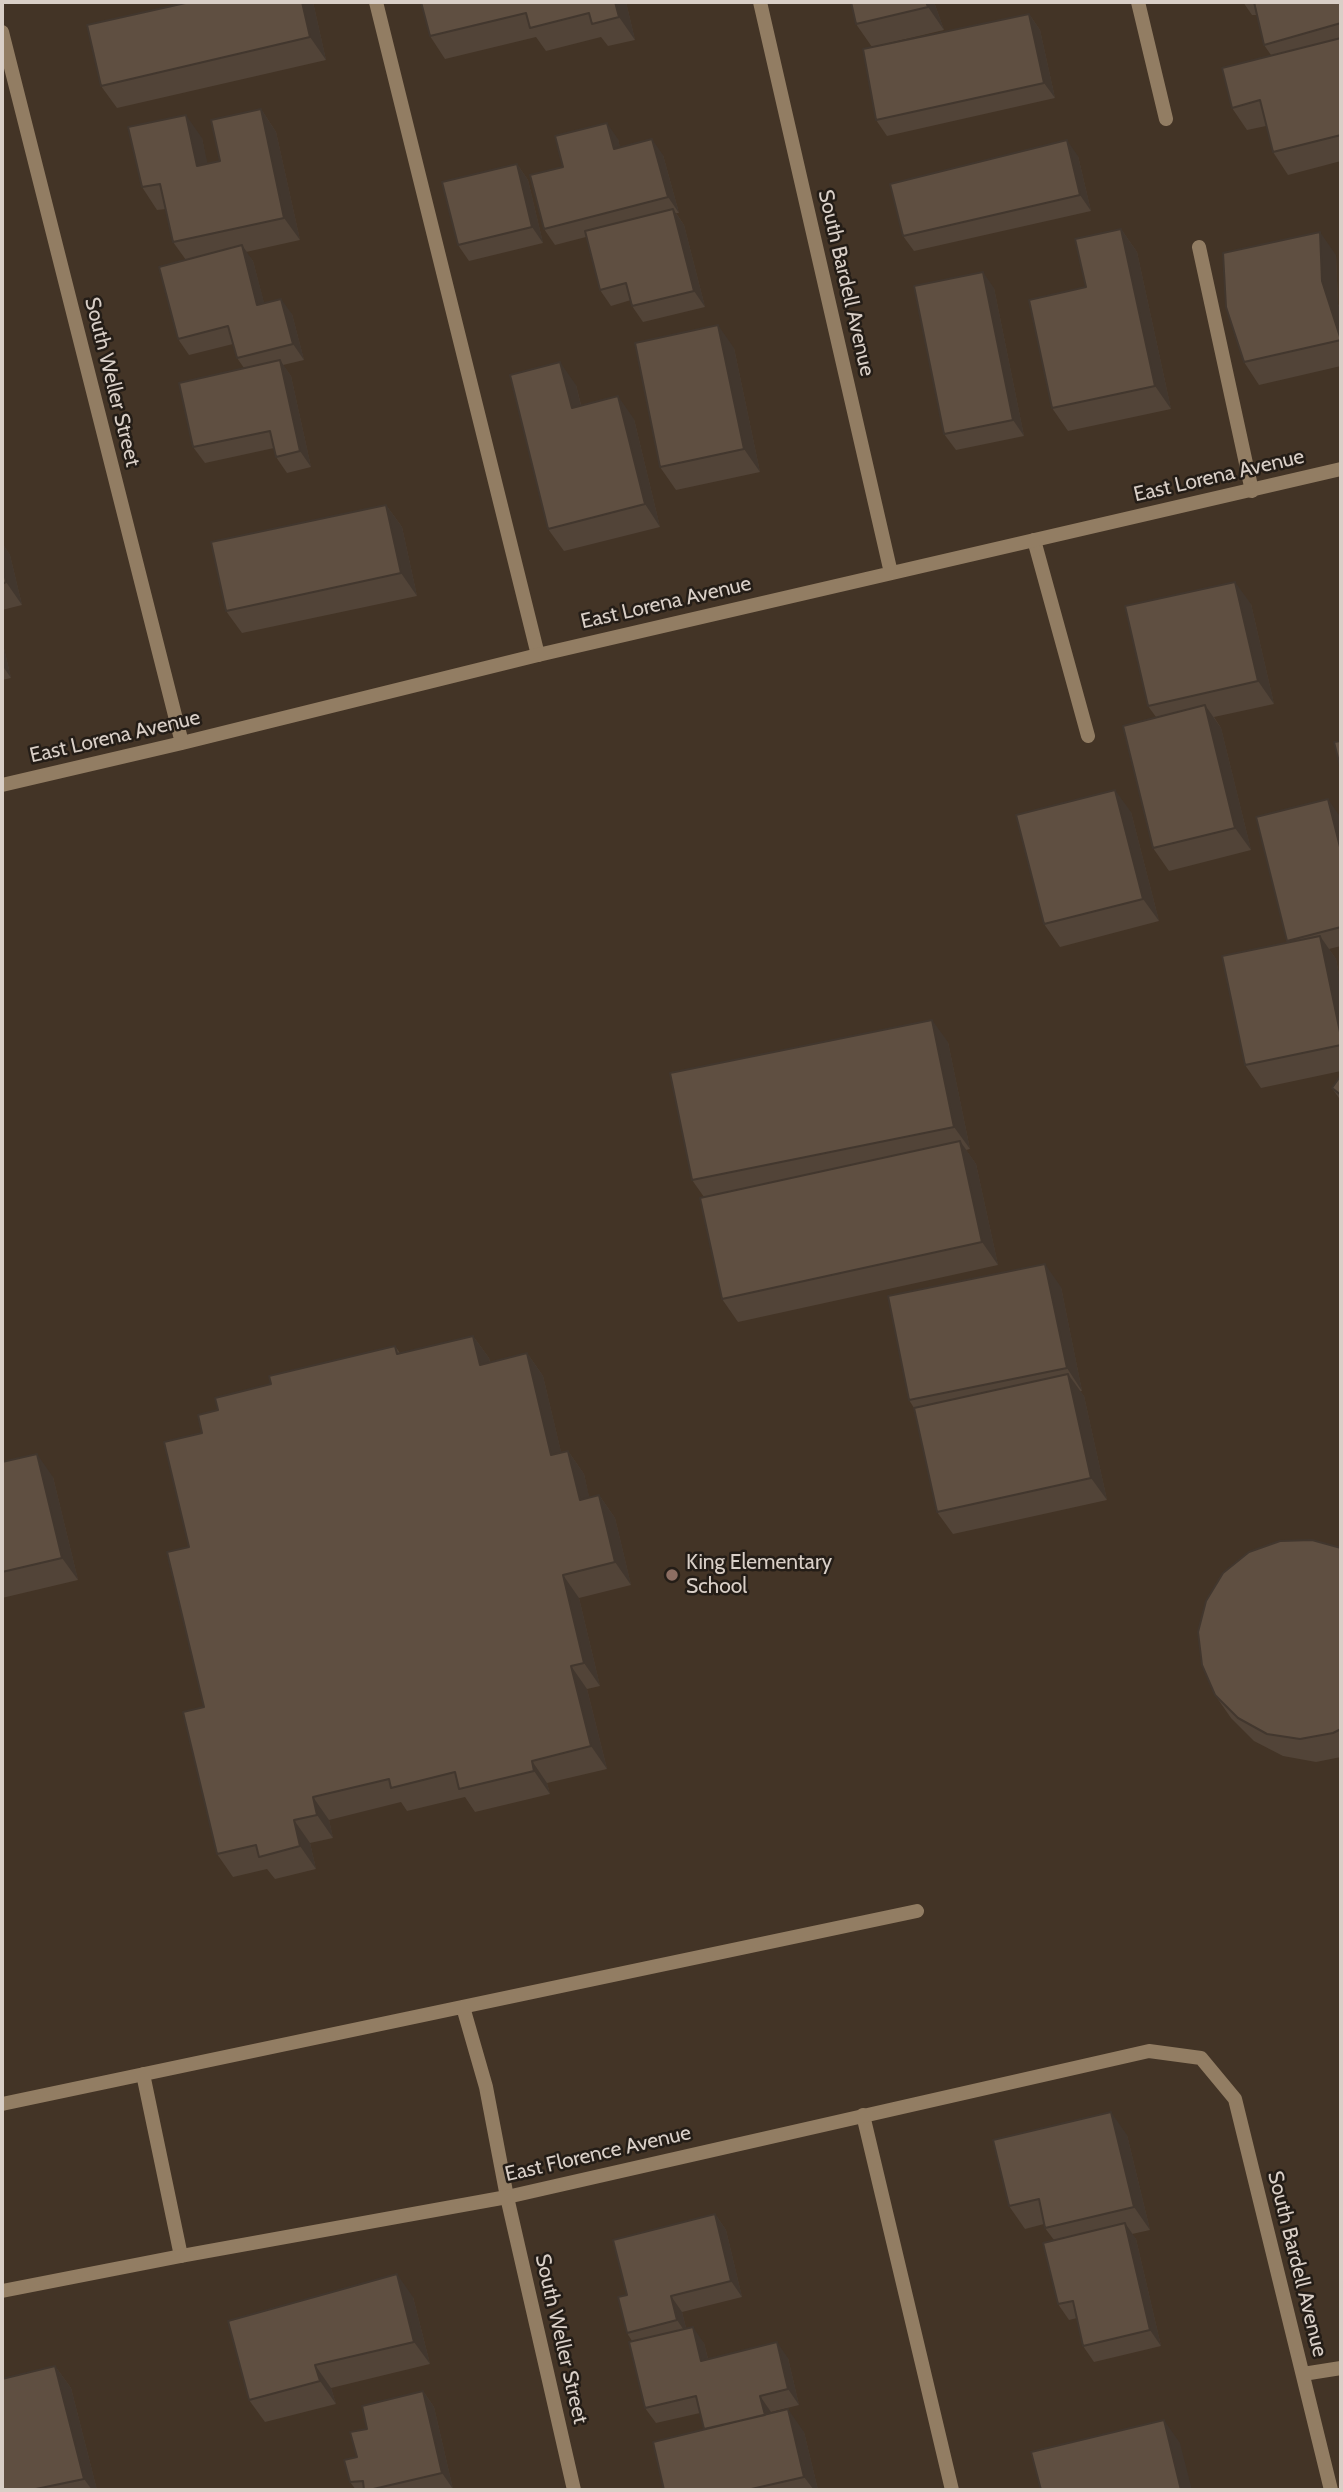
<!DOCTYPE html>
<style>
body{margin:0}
#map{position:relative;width:1343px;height:2492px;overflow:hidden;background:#433426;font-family:Cabin,sans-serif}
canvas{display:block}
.frame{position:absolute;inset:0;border:4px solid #d9cfc7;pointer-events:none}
</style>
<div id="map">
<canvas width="1343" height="2492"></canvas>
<div class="frame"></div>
</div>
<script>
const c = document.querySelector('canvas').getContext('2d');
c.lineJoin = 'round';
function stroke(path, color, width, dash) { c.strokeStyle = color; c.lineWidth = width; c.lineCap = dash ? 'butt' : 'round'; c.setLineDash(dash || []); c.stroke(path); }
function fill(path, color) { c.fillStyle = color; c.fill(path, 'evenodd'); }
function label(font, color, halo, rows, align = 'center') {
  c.font = font + ' Cabin,sans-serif'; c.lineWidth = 5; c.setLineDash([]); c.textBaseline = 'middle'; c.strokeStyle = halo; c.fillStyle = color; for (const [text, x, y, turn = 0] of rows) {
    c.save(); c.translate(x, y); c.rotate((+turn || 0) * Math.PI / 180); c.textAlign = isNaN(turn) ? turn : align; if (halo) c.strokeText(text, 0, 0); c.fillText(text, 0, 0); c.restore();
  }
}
stroke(new Path2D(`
 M376,2L538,655
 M1138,2L1166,119
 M1199,247L1252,491
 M1034,540L1088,736
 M463,2007L486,2087L507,2197
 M143,2074L181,2256
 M2,2104L917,1911
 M863,2115L952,2490`), '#927d63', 14);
stroke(new Path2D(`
 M760,2L891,573
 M2,32L182,743
 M2,785L182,743L538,655L1341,469
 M507,2197L574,2490
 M2,2291L181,2256L507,2197L1149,2051L1201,2058L1235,2099L1331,2490
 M1303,2374L1341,2368`), '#927d63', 14);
fill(new Path2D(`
 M313,2L326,60L117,108L101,86Z
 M421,2H626L635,40L608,46L601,37L546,51L536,37L445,59L430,36Z
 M934,2L944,30L872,47L856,24Z
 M1243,2H1341V161L1288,175L1273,152L1266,126L1247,130L1232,108L1271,55L1264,45L1257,15H1252Z
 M1029,14L1040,30L1055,98L887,136L876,120Z
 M261,109L276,132L300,240L246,252L253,261L264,303L292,314L304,360L283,365L291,376L311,467L287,473L276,457L274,448L205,463L193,447L244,368L237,358L233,344L189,355L178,339L186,260L173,242L166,209L157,210L142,187L202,138L207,164L220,161Z
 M618,139L620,148L663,155L679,213H676L684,225L705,307L643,322L632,306L631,300L611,306L600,290L586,237L555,245L544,229L563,167Z
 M1078,156L1091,211L914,251L903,236Z
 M517,164L528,180L543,243L469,261L458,245Z
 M1121,229L1137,252L1171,409L1068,431L1052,408L1086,287Z
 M1336,255L1338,304L1341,313V366L1259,385L1244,362Z
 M994,288L1024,436L956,450L944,434Z
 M734,348L760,472L676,490L660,467Z
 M576,385L581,405L634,419L660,527L564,551L548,529Z
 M386,505L402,527L417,596L242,633L226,611Z
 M2,543L10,555L22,605L2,610Z
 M1251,604L1274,704L1214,717L1221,728L1251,850L1169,871L1153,848L1156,717L1148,706Z
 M2,640L11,678L2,680Z
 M1131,812L1159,921L1060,947L1044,924Z
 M1339,815L1341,823V946L1329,949L1336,959L1341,985V1071L1261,1088L1245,1065L1289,942L1287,941Z
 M948,1042L970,1149L966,1150L976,1164L998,1265L738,1322L722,1299L704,1197L692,1180Z
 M1341,1075V1101L1332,1088Z
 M1061,1287L1082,1391H1080L1084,1396L1107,1500L953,1534L937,1512L914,1408L909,1400Z
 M473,1336L489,1358L490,1362L527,1353L543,1376L561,1452L568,1451L584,1474L589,1497L599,1495L615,1518L631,1585L579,1598L600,1686L587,1689L607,1769L547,1783L550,1794L475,1812L465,1797L407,1811L401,1802L329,1820L333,1838L310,1843L316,1869L275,1879L267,1869L233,1877L217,1854L204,1707L202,1433L218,1410L271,1384L395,1346L400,1353Z
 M2,1462L53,1477L78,1580L2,1598Z
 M1341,1548V1757L1316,1762L1283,1756L1254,1741L1231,1718L1215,1695Z
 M1127,2135L1150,2230L1132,2234L1136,2239L1161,2346L1094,2362L1083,2346L1077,2318L1069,2320L1058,2304L1054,2240L1045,2228L1044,2224L1025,2229L1009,2206Z
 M715,2214L726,2230L742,2297L682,2312L686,2328L704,2343L708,2359L788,2358L799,2405L771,2412L804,2432L818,2490H664L704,2429L700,2413L656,2423L645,2408L632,2341L627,2333V2295Z
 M413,2297L430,2364L331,2388L336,2404L265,2422L249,2400Z
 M55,2366L71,2388L97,2490H2Z
 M423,2391L434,2407L453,2489L449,2490H356L350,2482L357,2457L367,2429Z`), '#524438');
fill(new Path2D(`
 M302,2H313L326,60L310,37Z
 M615,2H626L635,40L619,17Z
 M926,2H934L944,30L928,7Z
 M1029,14L1040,30L1055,98L1044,83Z
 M261,109L276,132L300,240L284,218Z
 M186,115L202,138L213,189L197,166Z
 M607,123L618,139L625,165L614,149Z
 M652,139L663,155L679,213L668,197Z
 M1067,140L1078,156L1091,211L1080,195Z
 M517,164L528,180L543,243L532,227Z
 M673,209L684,225L705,307L694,291Z
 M1121,229L1137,252L1171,409L1155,386Z
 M1320,232L1336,255L1338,304L1341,313V338L1322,281Z
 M242,245L253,261L269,321L257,305Z
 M983,272L994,288L1024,436L1013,420Z
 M281,299L292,314L304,360L293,344Z
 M718,325L734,348L760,472L744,449Z
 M280,360L291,376L311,467L300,451Z
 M560,362L576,385L587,431L572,408Z
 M618,396L634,419L660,527L645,504Z
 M386,505L402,527L417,596L401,573Z
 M2,543L10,555L22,605L6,582L2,564Z
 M1235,582L1251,604L1274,704L1258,681Z
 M2,640L11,678L2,665Z
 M1205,705L1221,728L1251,850L1235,828Z
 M1115,790L1131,812L1159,921L1143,899Z
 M1328,799L1339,815L1341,823V851Z
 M1320,936L1336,959L1341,985V1037Z
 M932,1020L948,1042L970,1149L954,1127Z
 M960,1141L976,1164L998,1265L982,1242Z
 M1045,1264L1061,1287L1082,1391L1067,1368Z
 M473,1336L489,1358L495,1388L480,1365Z
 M527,1353L543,1376L567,1477L551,1455Z
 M1068,1374L1084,1396L1107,1500L1091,1478Z
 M568,1451L584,1474L595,1522L580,1500Z
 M37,1454L53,1477L78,1580L62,1558Z
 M599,1495L615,1518L631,1585L615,1562Z
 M563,1575L579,1598L600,1686L584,1663Z
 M571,1666L587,1689L607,1769L591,1746Z
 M532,1761L547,1783L550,1794L534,1771Z
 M313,1797L329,1820L333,1838L317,1815Z
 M294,1820L310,1843L316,1869L300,1846Z
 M1111,2112L1127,2135L1150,2230L1134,2207Z
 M715,2214L726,2230L742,2297L731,2281Z
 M1125,2223L1136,2239L1161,2346L1150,2330Z
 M397,2274L413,2297L430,2364L414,2342Z
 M671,2296L682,2312L688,2336L677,2320Z
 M693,2327L704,2343L712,2376L701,2361Z
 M777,2342L788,2358L799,2405L788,2389Z
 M315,2365L331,2388L336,2404L320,2381Z
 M55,2366L71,2388L97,2490H92L84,2479Z
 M423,2391L434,2407L453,2489L442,2473Z
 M760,2396L771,2412L776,2431L765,2416Z
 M788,2409L804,2432L818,2490H814L804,2477Z
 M1164,2420L1180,2443L1192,2490H1181Z`), '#42372e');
const building = new Path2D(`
 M190,2H302L310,37L101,86L87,25Z
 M421,2H615L619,17L592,24L589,13L530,28L526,13L430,36Z
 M851,2H926L928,7L856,24Z
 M1254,2H1341V23L1264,45Z
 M1029,14L1044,83L876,120L863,49Z
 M1341,38V135L1273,152L1260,100L1232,108L1222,68Z
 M261,109L284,218L173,242L160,184L142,187L128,127L186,115L197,166L220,161L211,120Z
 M607,123L614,149L652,139L668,197L544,229L530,175L563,167L555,136Z
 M1067,140L1080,195L903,236L890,184Z
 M517,164L532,227L458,245L442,182Z
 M673,209L694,291L632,306L626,283L600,290L585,231Z
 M1121,229L1155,386L1052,408L1029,300L1086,287L1075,239Z
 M1320,232L1322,281L1341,340L1244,362L1226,307L1223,253Z
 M242,245L257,305L281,299L293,344L237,358L228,326L178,339L159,267Z
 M983,272L1013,420L944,434L914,286Z
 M718,325L744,449L660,467L635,343Z
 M280,360L300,451L276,457L270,431L193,447L179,383Z
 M560,362L572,408L618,396L645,504L548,529L510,375Z
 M386,505L401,573L226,611L211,542Z
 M2,564L6,582L2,584Z
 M1235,582L1258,681L1148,706L1125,606Z
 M1205,705L1235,828L1153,848L1123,726Z
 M1341,741V770L1334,742Z
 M1115,790L1143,899L1044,924L1016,815Z
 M1328,799L1341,851V927L1287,941L1256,817Z
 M1320,936L1341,1037V1045L1245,1065L1222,956Z
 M932,1020L954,1127L692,1180L670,1073Z
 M1341,1075V1095L1332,1088Z
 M960,1141L982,1242L722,1299L700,1198Z
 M1045,1264L1067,1368L909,1400L888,1296Z
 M473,1336L480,1365L527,1353L551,1455L568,1451L580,1500L599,1495L615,1562L563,1575L584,1663L571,1666L591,1746L532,1761L534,1771L459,1789L455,1772L391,1788L389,1779L313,1797L317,1815L294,1820L300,1846L259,1857L256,1845L217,1854L183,1712L204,1707L167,1552L189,1547L164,1442L202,1433L198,1415L218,1410L215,1398L271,1384L269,1376L395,1346L397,1354Z
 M1068,1374L1091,1478L937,1512L914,1408Z
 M37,1454L62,1558L2,1572V1462Z
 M1312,1540L1341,1548V1729L1333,1733L1300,1739L1267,1734L1238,1718L1215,1695L1202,1665L1198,1632L1206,1601L1223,1573L1249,1552L1280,1541Z
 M1111,2112L1134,2207L1045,2228L1039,2199L1009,2206L993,2140Z
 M715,2214L731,2281L671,2296L677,2320L627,2333L618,2297L627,2295L613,2240Z
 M1125,2223L1150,2330L1083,2346L1073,2301L1058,2304L1043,2243Z
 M397,2274L414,2342L315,2365L320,2381L249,2400L228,2321Z
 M693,2327L701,2361L777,2342L788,2389L760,2396L765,2415L704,2429L696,2396L645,2408L629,2342Z
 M55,2366L84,2479L31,2490H2V2379Z
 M423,2391L442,2473L369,2490H364L363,2481L350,2482L344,2460L357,2457L350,2432L367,2429L362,2406Z
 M788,2409L804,2477L747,2490H664L653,2442Z
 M1164,2420L1181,2490H1041L1031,2452Z`);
fill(building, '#5f4f41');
stroke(building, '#42372e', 2);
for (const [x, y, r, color] of [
 [672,1575,7,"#8d6e63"]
]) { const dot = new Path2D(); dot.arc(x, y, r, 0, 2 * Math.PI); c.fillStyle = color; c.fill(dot); stroke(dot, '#241d17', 2.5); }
label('21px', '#d9cfc7', '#241d17', [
 ["South Bardell Avenue",846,283,77],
 ["South Weller Street",112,382,76],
 ["East Lorena Avenue",1219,476,-13],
 ["East Lorena Avenue",666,603,-13],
 ["East Lorena Avenue",115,737,-13],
 ["East Florence Avenue",598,2154,-13],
 ["South Bardell Avenue",1297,2264,76],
 ["South Weller Street",561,2339,77]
]);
label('21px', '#d9cfc7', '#241d17', [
 ["King Elementary",686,1563],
 ["School",686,1587]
], 'left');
</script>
